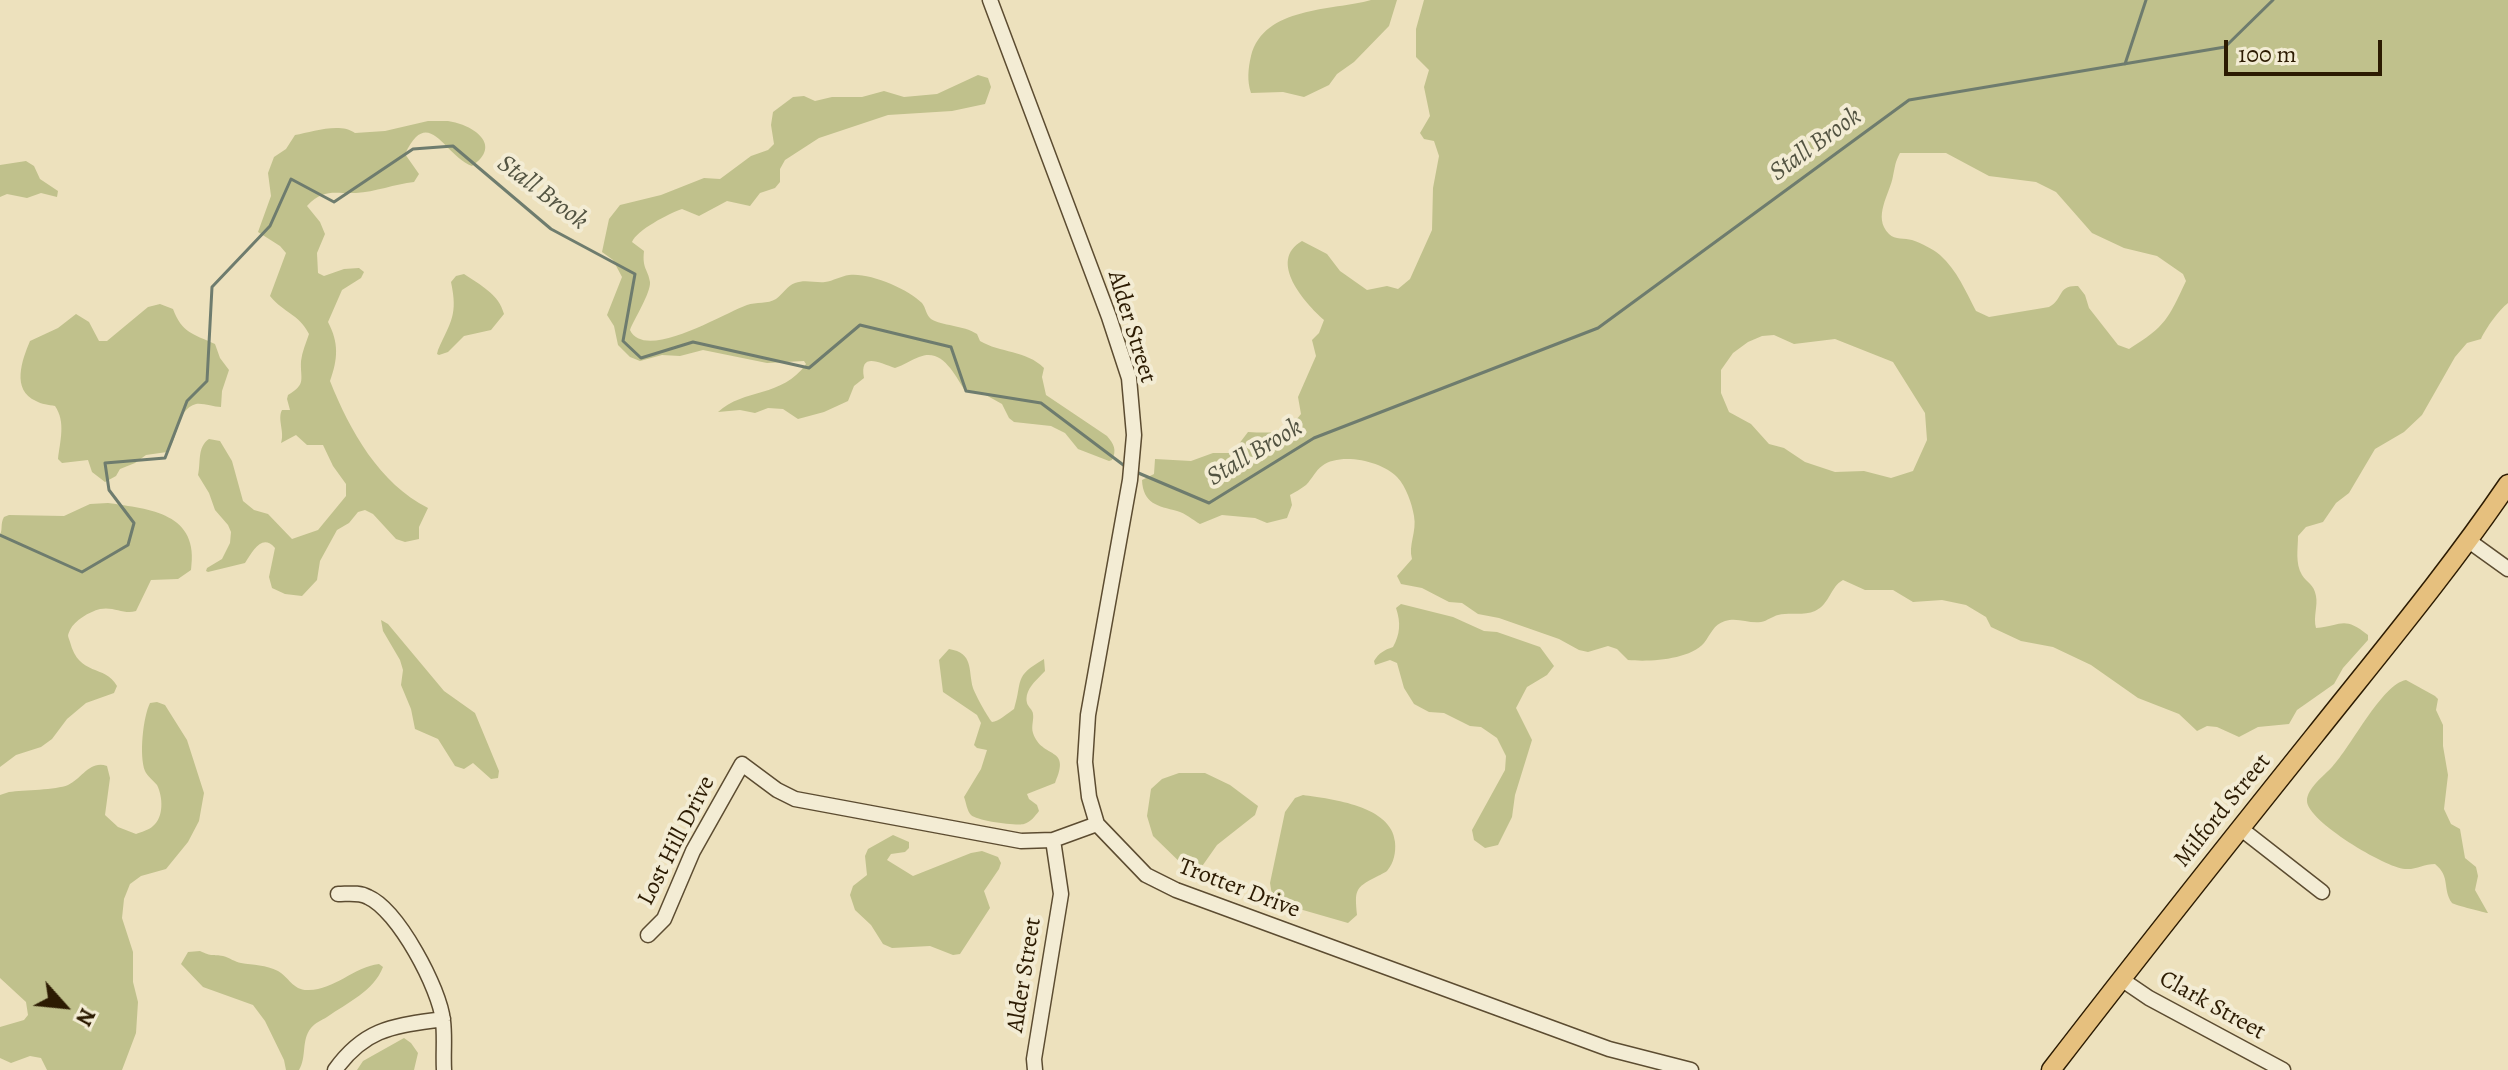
<!DOCTYPE html>
<style>
body{margin:0}
#map{position:relative;width:2508px;height:1070px;overflow:hidden;background:#ede1bd;font-family:Alegreya,serif}
canvas{display:block}
.north{position:absolute;left:24px;top:966px;width:80px;height:80px;-webkit-text-stroke:6px #f3ecd4;paint-order:stroke;rotate:117deg;font-size:22px;font-weight:700;line-height:32px;text-align:center;color:#2c1b02}
.north::after{content:'';display:block;margin:auto;width:28px;height:36px;background:#2c1b02;clip-path:polygon(50% 0,100% 100%,50% 72%,0 100%)}
.scale{position:absolute;left:2224px;top:40px;width:158px;height:36px;box-sizing:border-box;border:4px solid #2c1b02;border-top:0;padding-left:10px;font-size:24px;line-height:28px;white-space:nowrap;color:#2c1b02;-webkit-text-stroke:6px #f3ecd4;paint-order:stroke}
</style>
<div id="map">
<canvas width="2508" height="1070"></canvas>
<div class="north">N</div>
<div class="scale">100 m</div>
</div>
<script>
const c = document.querySelector('canvas').getContext('2d');
c.lineJoin = 'round';
function fill(path, color) { c.fillStyle = color; c.fill(path, 'evenodd'); }
function stroke(path, color, width, dash) { c.strokeStyle = color; c.lineWidth = width; c.lineCap = dash ? 'butt' : 'round'; c.setLineDash(dash || []); c.stroke(path); }
function label(font, color, halo, rows, align = 'center') {
  c.font = font + ' Alegreya,serif'; c.lineWidth = 8; c.setLineDash([]); c.textBaseline = 'middle'; c.strokeStyle = halo; c.fillStyle = color; for (const [text, x, y, turn = 0] of rows) {
    c.save(); c.translate(x, y); c.rotate((+turn || 0) * Math.PI / 180); c.textAlign = isNaN(turn) ? turn : align; if (halo) c.strokeText(text, 0, 0); c.fillText(text, 0, 0); c.restore();
  }
}
fill(new Path2D(`
 M1371,0H1397L1389,26L1354,62L1337,74L1329,85L1304,97L1283,92L1251,93C1247,81 1248,69 1251,56C1264,6 1332,11 1371,0Z
 M1424,0H2508V303C2499,310 2486,328 2481,339L2467,343L2455,357L2422,415L2404,432L2375,449L2349,493L2336,503L2323,522L2306,527L2298,536C2298,549 2295,563 2302,575C2307,583 2314,584 2316,596C2318,606 2313,617 2316,628C2342,626 2343,615 2368,635V640L2343,668L2334,684L2297,710L2289,724L2258,727L2239,737L2217,727L2207,726L2197,731L2179,714L2138,698L2091,665L2053,647L2021,641L1991,627L1986,617L1966,605L1942,600L1913,602L1893,590H1865L1843,580C1830,587 1830,604 1815,611C1804,616 1790,612 1778,615C1773,616 1767,621 1761,622C1749,624 1738,617 1725,621C1713,625 1711,634 1704,643C1689,660 1649,662 1628,660L1617,649L1608,646L1588,652L1579,650L1559,639L1499,618L1478,614L1462,603L1449,602L1422,588L1401,584L1397,576L1412,559C1408,545 1417,532 1414,516C1412,504 1406,486 1397,477C1382,461 1340,452 1322,466C1316,470 1312,479 1306,485C1301,489 1295,492 1290,495L1292,505L1287,518L1267,523L1255,518L1222,515L1200,524C1193,520 1185,513 1177,511C1158,506 1143,504 1142,480L1154,474L1155,459L1191,461L1213,453H1232L1248,432C1272,433 1285,435 1301,414L1298,397L1316,356L1312,340L1319,333L1324,320C1305,303 1267,261 1302,241L1327,254L1340,271L1367,290L1387,286L1398,289L1410,279L1432,230L1433,188L1439,156L1434,141L1424,139L1420,133L1430,116L1424,87L1429,70L1416,57V29ZM1900,153H1946L1989,176L2036,182L2056,192L2092,233L2124,248L2157,256L2183,274L2186,281C2168,319 2166,326 2129,349L2118,345L2089,308L2085,295L2078,286C2057,285 2064,299 2049,307L1989,317L1976,311C1966,292 1957,270 1940,255C1933,249 1921,243 1912,240C1905,238 1895,240 1889,234C1872,217 1890,194 1893,176C1895,167 1895,162 1900,153ZM1774,335L1794,344L1835,339L1893,362L1925,413L1927,440L1913,471L1891,478L1864,471L1835,472L1805,462L1784,448L1769,444L1751,424L1729,412L1721,393V370L1733,353L1748,342L1762,336Z
 M978,75L988,78L991,87L985,104L952,111L888,115L819,138L785,160L780,169V182L775,188L760,193L750,206L727,201L699,216L682,209C668,214 637,230 632,242L644,251C642,269 648,269 650,282C651,293 634,319 630,330C645,362 724,313 747,305C756,302 768,304 776,299C783,294 787,286 795,283C805,279 815,283 825,282C833,281 841,276 849,275C868,272 909,289 922,303C926,308 926,315 931,319C942,326 963,325 977,334L980,341C1000,353 1026,350 1044,368L1042,377L1046,395L1107,436C1114,444 1117,450 1112,460L1109,461L1078,449L1065,433L1051,426L1014,422L1009,418L1002,404L984,394L966,392C955,376 943,347 919,357C911,360 904,365 895,368C880,363 859,351 864,378L854,386L848,401L824,412L798,419L783,409L768,408L755,413L740,410L718,412C744,388 782,398 806,364L804,361L767,363L703,350L680,356L662,355L640,361L630,357L618,345L614,326L607,315L622,277L613,260L602,252L609,219L620,205L661,195L704,178L720,179L751,156L768,150L774,144L771,125L773,112L793,97L804,96L815,101L832,97H862L884,91L904,97L937,94Z
 M428,121C435,121 442,121 448,121C474,125 503,145 472,166C444,156 429,104 405,154L419,174L414,182C395,184 375,192 356,193C334,194 324,188 307,206L320,222L325,234L317,253L318,273L324,276L344,269L359,268L364,272L361,278L342,290L328,322C339,343 338,359 330,381C350,431 379,483 428,508L419,527V539L405,542L396,539L373,514L365,510L358,512L349,523L337,530L320,561L317,580L302,596L285,594L272,588L269,577L275,548C262,533 253,551 245,563L208,572L206,571L207,568L222,559L230,543L231,532L228,525L215,510L209,493L198,475C201,462 197,447 209,439L220,441L232,461L243,501L254,510L268,514L292,539L318,530L346,496V484L333,466L323,445H307L296,435L281,443C285,432 277,419 282,410H290L287,399L288,395C307,384 300,379 301,361C302,352 306,343 309,334C298,313 285,314 270,296L286,253L280,246L258,232L271,196L268,173L274,157L286,149L295,135C312,132 340,122 355,133L385,131Z
 M26,161L34,166L40,179L58,191L57,197L41,193L27,198L7,194L0,197V165Z
 M464,274C480,285 499,294 504,314L491,330L464,336L448,352L439,355L437,354L438,350C451,321 458,315 451,282L456,276Z
 M160,304L173,309C182,333 193,334 215,344L220,358L229,370L222,391L221,407C213,407 204,403 196,404C176,409 179,439 167,452L146,455L135,463L120,469L116,476L105,482L92,472L88,460L62,463L58,459C60,441 66,422 55,406C49,405 41,404 36,401C11,390 22,360 30,341L58,328L76,314L89,322L99,341H107L148,307Z
 M108,503C150,509 200,513 191,570L178,579L151,580L136,611C124,615 114,606 100,609C89,612 75,620 70,630C67,637 68,635 70,642C79,677 105,664 117,686L114,693L86,703L67,719L52,739L41,747L16,755L0,767V535C3,529 0,524 4,517L9,515L64,516L90,504Z
 M1401,604L1453,617L1484,631L1497,632L1540,647L1554,666L1547,675L1527,687L1516,708L1532,740L1515,795L1512,817L1498,845L1485,848L1474,840L1472,830L1505,770L1506,756L1497,738L1481,727L1470,726L1444,713L1429,712L1414,704L1404,688L1397,663L1390,660L1375,665L1374,661C1379,653 1384,650 1393,647C1400,634 1401,623 1396,608Z
 M381,620L388,624L444,691L475,713L499,771L498,778L491,779L473,763L464,769L455,766L438,739L415,729L411,709L401,685L403,670L400,660L383,631Z
 M949,649C974,653 968,670 973,688C976,696 987,716 992,722C998,722 1008,713 1014,709C1023,680 1013,677 1044,659L1045,671C1038,679 1024,689 1027,703C1028,707 1033,710 1033,714C1034,720 1031,726 1033,733C1042,760 1072,745 1055,783L1027,794L1029,799L1037,805L1039,811C1035,816 1031,822 1024,824C1017,826 977,821 971,815C967,811 966,802 964,797L981,769L987,750L977,748L974,745L981,723L977,715L943,692L939,660Z
 M2406,680L2435,696L2438,699L2436,710L2443,725V746L2448,775L2444,809L2451,824L2460,829L2465,858L2476,867L2478,876L2475,890L2488,913C2486,913 2455,905 2452,903C2442,889 2451,877 2435,864C2424,864 2416,870 2405,869C2386,868 2307,821 2307,801C2307,788 2324,776 2332,767C2351,747 2382,684 2406,680Z
 M157,702L165,705L187,740L204,793L199,821L188,842L166,869L141,876L130,884L124,899L122,918L133,952V982L138,1002L136,1033L122,1070H47L41,1058L30,1056L11,1063L0,1058V1027L24,1020L28,1015L26,1002L0,978V795L9,792C24,790 56,790 68,785C82,779 89,760 107,766L110,778L105,815L118,827L136,834C141,832 149,830 153,826C164,817 163,797 157,785C153,780 147,776 145,771C139,756 143,717 150,703Z
 M1179,773H1205L1230,785L1258,806L1255,815L1217,845L1198,872H1190L1153,836L1147,816L1151,789L1162,779Z
 M1303,795C1332,799 1392,806 1395,842C1396,852 1394,863 1387,871C1386,872 1378,876 1376,877C1354,888 1355,891 1357,915L1348,923L1289,906L1284,907L1273,901L1270,883L1285,812L1295,798Z
 M893,835L909,842V848L905,852L891,854L887,860L913,876L971,853L982,851L998,857L1001,863L999,869L984,891L990,908L960,954L953,955L930,946L892,948L883,944L871,925L855,910L850,895L853,886L867,875L865,856L868,849Z
 M200,951C212,957 213,954 223,956C230,958 235,962 241,963C253,965 266,965 278,971C289,977 293,991 309,990C334,990 354,967 379,964L383,967C374,991 347,1003 327,1017C322,1020 315,1023 311,1028C301,1040 307,1057 299,1070H286L284,1060L265,1021L253,1005L203,987L181,964L188,952Z
 M404,1038L411,1043L418,1053L414,1070H357L363,1061Z`), '#c0c18c');
stroke(new Path2D(`
 M2125,64L2146,0
 M1136,472L1209,503L1314,438L1598,328L1909,100L2225,47L2273,0
 M0,535L82,572L128,545L134,523L109,490L105,463L165,458L187,401L207,381L212,287L270,226L291,179L334,202L413,149L453,146L551,229L635,274L623,341L641,358L693,342L809,368L860,325L951,347L966,391L1041,403L1126,467`), '#6e7c6e', 3);
const minor = new Path2D(`
 M990,0L1109,317L1129,378L1134,435L1130,480L1088,715L1085,762L1089,797L1097,824
 M2469,541L2508,569
 M2240,828L2322,892
 M338,894C348,894 359,892 368,897C398,910 440,989 443,1021C445,1037 443,1054 444,1070
 M648,935L664,919L693,851L742,764L777,790L795,799L1021,841L1053,840L1097,824L1146,875L1176,890L1609,1049L1691,1070
 M2121,979L2149,998L2283,1070
 M335,1070C366,1027 395,1026 443,1019
 M1035,1070L1034,1059L1061,894L1053,840`);
const major = new Path2D(`
 M2051,1070C2138,957 2226,846 2315,735C2381,652 2448,572 2508,484`);
stroke(minor, '#5c4c31', 17);
stroke(major, '#2c1b02', 21);
stroke(minor, '#f3ecd4', 14);
stroke(major, '#e6c07e', 18);
label('24px', '#2c1b02', '#f3ecd4', [
 ["Alder Street",1131,327,73],
 ["Milford Street",2223,811,-51],
 ["Lost Hill Drive",677,841,-63],
 ["Trotter Drive",1239,889,21],
 ["Alder Street",1025,975,-81],
 ["Clark Street",2212,1006,29]
]);
label('italic 26px', '#525341', '#f3ecd4', [
 ["Stall Brook",1816,145,-36],
 ["Stall Brook",542,193,37],
 ["Stall Brook",1255,453,-31]
]);
</script>
